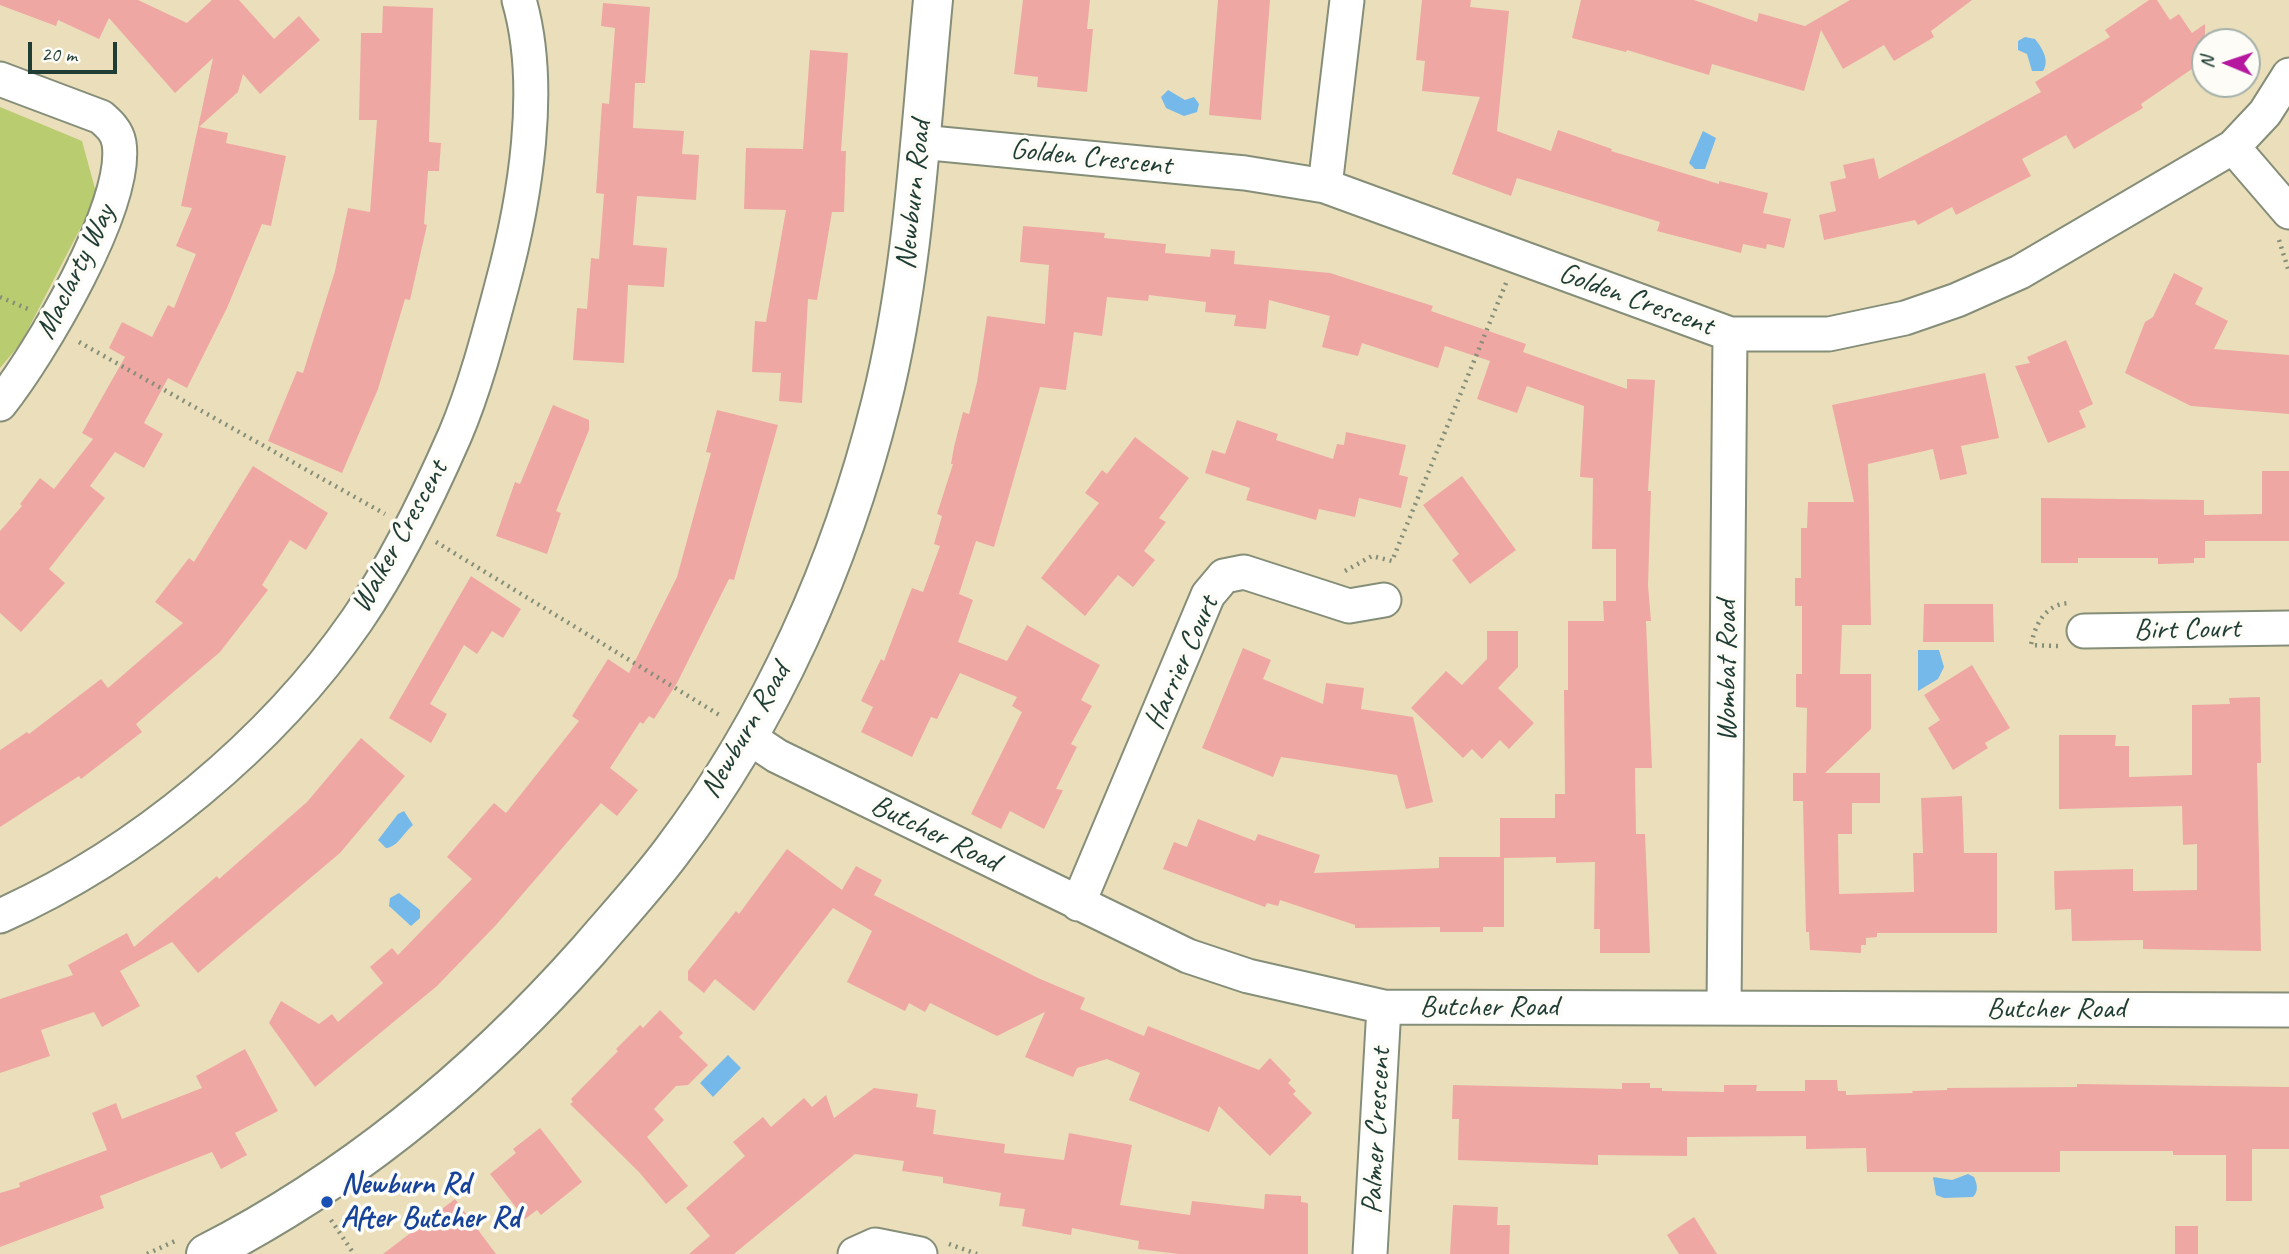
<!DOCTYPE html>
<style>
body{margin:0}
#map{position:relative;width:2289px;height:1254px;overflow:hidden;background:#ebdfbb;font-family:Caveat,sans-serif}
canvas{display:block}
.north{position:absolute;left:2191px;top:28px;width:70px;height:70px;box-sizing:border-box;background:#fdfcf7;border:2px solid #a4b0a9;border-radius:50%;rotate:272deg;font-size:19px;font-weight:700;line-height:28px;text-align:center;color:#1f3d34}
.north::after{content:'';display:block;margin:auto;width:24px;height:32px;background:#b5179e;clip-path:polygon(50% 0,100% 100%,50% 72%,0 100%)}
.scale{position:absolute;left:28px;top:42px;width:89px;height:32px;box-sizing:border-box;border:4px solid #1f3d34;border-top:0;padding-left:9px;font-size:21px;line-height:24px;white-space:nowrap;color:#1f3d34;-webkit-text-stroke:5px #fdfcf7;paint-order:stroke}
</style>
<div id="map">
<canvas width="2289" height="1254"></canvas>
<div class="north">N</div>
<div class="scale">20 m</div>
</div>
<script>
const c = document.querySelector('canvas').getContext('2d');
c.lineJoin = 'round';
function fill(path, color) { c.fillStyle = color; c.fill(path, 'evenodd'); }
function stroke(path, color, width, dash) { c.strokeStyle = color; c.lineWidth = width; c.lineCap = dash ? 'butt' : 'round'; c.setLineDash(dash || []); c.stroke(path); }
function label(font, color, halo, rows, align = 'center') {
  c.font = font + ' Caveat,sans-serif'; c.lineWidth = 7; c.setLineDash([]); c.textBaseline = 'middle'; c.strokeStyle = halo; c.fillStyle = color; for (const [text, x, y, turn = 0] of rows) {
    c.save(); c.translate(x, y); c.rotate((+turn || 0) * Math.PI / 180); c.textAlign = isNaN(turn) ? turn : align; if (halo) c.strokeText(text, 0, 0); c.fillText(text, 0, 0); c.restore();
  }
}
fill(new Path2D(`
 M0,107L82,141L97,196L21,343L0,368Z`), '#b9cc6f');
fill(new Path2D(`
 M2025,37L2035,39C2042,48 2050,60 2043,71H2032L2027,54L2018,50V41Z
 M1168,90L1185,100L1194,97L1199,104L1197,112L1184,116L1166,108L1161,97Z
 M1703,131L1716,138L1705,169H1695L1689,163Z
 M1918,650H1939L1944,667L1938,679L1918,691Z
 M404,811L413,825C404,832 398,847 386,848L378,840L398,814Z
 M399,893L420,910V918L411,926L389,906L390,898Z
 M728,1055L741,1068L713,1097L700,1083Z
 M1968,1174L1974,1177C1977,1184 1979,1191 1973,1197L1944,1198L1936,1195L1933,1177L1952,1180Z`), '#75b8ea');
fill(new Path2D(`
 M0,0H138L187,23L212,0H239L274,39L299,16L320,40L260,94L243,74L238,92L199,127L228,133L226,143L286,156L271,226L262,224L227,308L187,388L168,378L144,423L163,434L144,468L115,452L90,486L105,498L49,569L65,583L21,632L0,613V531L22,506L20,504L40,478L54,489L93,439L82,433L125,357L109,348L122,322L152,337L168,305L174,308L196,254L176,246L192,208L181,206L213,58L175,93L109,18L99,39L58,20L56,26L0,5Z
 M1023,0H1090L1087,29H1093L1087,92L1037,87L1038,77L1014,74Z
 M1218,0H1270L1261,120L1209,115Z
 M1422,0H1471L1470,7L1509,11L1497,131L1551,151L1558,130L1612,149L1611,151L1719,184V181L1768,193L1763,213L1791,219L1784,248L1767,244L1766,249L1743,244L1741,253L1657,231L1660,222L1517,178L1511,196L1452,174L1480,97L1422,91L1425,61L1416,60Z
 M1581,0H1694L1757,22L1759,13L1805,26L1850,0H1972L1931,31L1934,37L1894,61L1884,45L1843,69L1821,30L1804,91L1712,64L1709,75L1627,50L1626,52L1572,38Z
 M2149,0H2157L2170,20L2179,14L2192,33L2205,24V60L2141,104L2143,108L2074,149L2066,135L2022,159L2031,176L1956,215L1952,207L1918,225L1915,220L1824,240L1819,215L1836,211L1830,182L1846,178L1843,165L1874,158L1879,179L1959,137L2041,92L2035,82L2110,37L2105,30Z
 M603,3L650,7L645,83H635L633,128L684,131L682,154L699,155L696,200L637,196L633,245L667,248L664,287L628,285L624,363L573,360L577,308L587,309L591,258L599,259L604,194L596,193L602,103L609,104L615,28L601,26Z
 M383,6L433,8L429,142L441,143L439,171H428L424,224L427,225L410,300L405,299L378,389L342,473L268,441L297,371L303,373L335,271L348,208L370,212L377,120H359L361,33H382Z
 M810,50L848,53L841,151H846L844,212H832L817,300L808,299L802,403L779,401L781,373L752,372L755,321L766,322L786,210L744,209L746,148L803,149Z
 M1023,226L1105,233L1104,238L1166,244L1165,253L1210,257L1211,249L1235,251L1234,264L1330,273L1433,306L1431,311L1526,344L1523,352L1627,389V379L1655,380L1648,491H1651L1648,585L1651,621H1646L1652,768H1635L1636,834H1645L1650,953H1600V929H1594L1595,862L1556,863V857L1504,858V927H1483V932H1440V927L1355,928V925L1280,900L1278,906L1267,903L1265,907L1163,869L1174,842L1187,847L1198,819L1255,841L1258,834L1320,855L1314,873L1439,868V857H1500V818H1555V794H1565L1564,690H1568V621H1604L1603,601H1616V549H1592L1593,478L1580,477L1584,406L1527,386L1517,413L1477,399L1490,361L1445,346L1438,368L1362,343L1358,356L1322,347L1330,316L1269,300L1266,329L1234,326L1236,315L1205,312L1206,302L1149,295L1148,301L1107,297L1102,336L1074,332L1066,390L1040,387L994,547L976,541L959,594L973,600L958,642L1007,661L1027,625L1100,665L1081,700L1092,706L1071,744L1077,747L1056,789L1063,790L1044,829L1010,811L1001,829L971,814L1022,712L1012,706L1017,697L960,673L937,719L931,717L912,757L861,732L873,707L861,701L881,659L884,661L912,588L923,592L940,546L934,544L942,516L937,514L953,464H951L954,447L963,412L969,414L977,382L987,316L1045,324L1049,265L1020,262Z
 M2174,273L2203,288L2195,304L2228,321L2214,349L2289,355V414L2191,406L2125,373L2145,322L2153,317Z
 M2066,340L2093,404L2079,411L2086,427L2048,443L2015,366L2030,363L2027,357Z
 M1985,373L1999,438L1961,446L1967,474L1940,480L1933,449L1868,464L1871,625H1842L1840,674H1871V729L1825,773H1880V803H1852V834H1838L1839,894L1914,892L1913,853H1923L1921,798L1962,796L1964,853H1997V933H1877V937L1866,938V945H1861V953L1810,950L1809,932H1806L1803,801H1793V773H1806L1807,708L1796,707V674H1802V606H1795V578H1801V528H1807L1808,502H1854L1832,405Z
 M553,405L589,420V430L556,511L561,513L547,554L496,536L515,482L520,484Z
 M717,410L778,425L734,580L729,579L677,683L654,719L649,716L643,724L640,722L610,768L638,790L617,816L601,803L496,925L437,986L315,1087L269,1023L281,1001L319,1024L332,1014L338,1022L383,983L370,967L392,948L398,955L472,879L447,857L494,803L506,813L579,721L572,716L608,659L629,673L677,577L711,453L706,452Z
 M1237,420L1278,434L1276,440L1333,459L1337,444L1344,445L1346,432L1406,445L1399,475L1408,477L1401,508L1359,498L1355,517L1319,509L1316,520L1246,500L1250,488L1205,473L1212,450L1225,454Z
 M1135,437L1189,478L1159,518L1166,522L1144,551L1155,560L1133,587L1118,575L1085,616L1041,578L1099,503L1085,493L1102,470L1107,474Z
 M253,466L328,513L306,550L290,540L262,585L268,590L220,652L136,724L142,732L81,779L79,776L0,827V750L27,732L29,734L101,679L108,688L183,623L155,602L189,558L194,562Z
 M2262,471H2289V541H2205V558H2194V563L2158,564V558H2078V563H2041V498L2204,500V515L2262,514Z
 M1462,476L1516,550L1470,584L1452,560L1459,554L1423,505Z
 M471,576L521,609L503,638L492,631L477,654L464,645L430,704L447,714L431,743L389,718Z
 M1924,604H1993L1994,642H1923Z
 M1487,631H1518V667L1498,688L1534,723L1509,749L1500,740L1482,759L1472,749L1463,758L1411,708L1446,671L1462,685L1487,659Z
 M1243,648L1271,660L1263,679L1323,704L1326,683L1364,688L1361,709L1413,717L1433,802L1406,809L1397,775L1281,757L1273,777L1202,748Z
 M1972,665L2010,728L1985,743L1988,748L1953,770L1928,728L1940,720L1924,695Z
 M2260,697L2261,763H2257L2261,951L2143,949V940L2072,941L2071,909L2055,910L2054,871L2133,869V891L2197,890V844L2183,845L2182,806L2059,809V735H2116L2115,746H2129V777L2192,775V705L2230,704L2229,698Z
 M361,738L405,776L340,853L198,973L172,942L120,971L140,1006L102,1027L94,1012L41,1030L50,1056L0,1073V999L73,975L68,965L127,933L134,947L217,876L219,879L307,802Z
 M787,849L842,890L856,866L882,880L874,895L1038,978L1085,998L1080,1009L1144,1036L1148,1026L1259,1070L1270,1058L1291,1080L1288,1083L1296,1091L1293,1094L1312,1113L1270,1156L1219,1106L1209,1132L1129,1100L1140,1073L1107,1059L1077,1068L1073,1077L1025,1057L1045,1012L997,1036L930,1003L925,1012L909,1003L905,1011L847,982L872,931L833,908L754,1011L715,979L704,993L688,980V971L736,911L739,914Z
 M660,1010L683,1033L679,1037L708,1065L688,1085L676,1086L654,1109L664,1120L647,1137L688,1186L666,1204L639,1172L570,1104L573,1102L571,1099L618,1051L616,1049L640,1025L643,1028Z
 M245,1049L278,1111L235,1133L247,1155L221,1169L212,1152L100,1196L104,1208L0,1247V1193L20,1187L19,1183L107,1150L92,1113L116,1103L122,1119L202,1088L196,1076Z
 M1805,1080H1837L1838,1091H1846V1095L1913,1093L1912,1091L1947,1090V1088L2077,1087V1084L2289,1087V1149H2252V1201H2226V1155H2173V1151H2060V1172H1867L1866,1148L1806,1149V1136L1687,1137V1156L1598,1155V1165L1458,1160L1459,1119H1452L1453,1085L1622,1089V1083H1650V1088H1662V1091L1724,1092V1085H1757L1756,1091H1805Z
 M874,1088L918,1094L916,1107L936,1110L933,1134L1005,1144L1004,1153L1064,1160L1069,1133L1132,1145L1120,1205L1190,1215L1192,1201L1264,1209L1265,1194L1301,1196V1202L1308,1203V1254H1179L1138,1249L1139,1241L1072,1228L1071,1235L1022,1226L1025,1209L999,1206L1001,1193L943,1183V1177L902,1171L904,1161L855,1154L734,1254H689L710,1236L686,1208L745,1156L733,1142L763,1117L771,1127L804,1098L812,1107L826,1095L834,1118Z
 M540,1128L582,1182L541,1215L537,1210L525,1219L490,1174L516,1153L513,1149Z
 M455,1199L496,1254H383Z
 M1453,1205L1498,1207L1497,1225H1510L1509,1254H1450Z
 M1694,1217L1717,1254H1679L1667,1235Z
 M2175,1226H2198V1254H2175Z`), '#efa7a3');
const street = new Path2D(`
 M0,79L101,117C109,124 117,131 119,143C129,205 39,355 0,404
 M920,142L1245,173L1325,186L1730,334H1829L1905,318L1957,300L2020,272L2233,147L2265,113L2289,75
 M2233,147L2289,212
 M1325,186L1347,0
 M2084,631L2289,628
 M747,736L777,756L1188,956L1248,976L1384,1007L2289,1010
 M1078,904L1208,595L1224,576L1244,572L1349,606L1384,600
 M0,916C137,855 272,743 357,620C396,563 427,499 455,435C475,388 489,334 502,285C525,200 544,86 519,0
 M1724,1007L1730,334
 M855,1254L875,1245L920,1254
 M1370,1254L1384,1007`);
const secondary = new Path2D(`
 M206,1254C354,1178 478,1075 588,951C616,918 646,886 672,851C772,719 841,563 881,403C914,271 920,134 933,0`);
stroke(street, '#858e78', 37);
stroke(secondary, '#858e78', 42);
stroke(new Path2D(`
 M2279,240L2289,272
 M0,297L28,309
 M79,342L385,514
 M436,542L721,716
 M1345,571L1372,556L1392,561L1506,283
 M2058,646L2031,645C2035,625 2045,604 2069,603
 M331,1220L354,1254
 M949,1244L977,1254
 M147,1254L175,1241`), '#858e78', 4.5, [2, 5]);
stroke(street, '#fff', 33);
stroke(secondary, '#fff', 38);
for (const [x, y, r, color] of [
 [327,1202,7,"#1a4fb4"]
]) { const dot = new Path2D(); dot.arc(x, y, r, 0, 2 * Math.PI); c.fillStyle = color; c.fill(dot); stroke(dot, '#fdfcf7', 2.5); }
label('30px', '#1f3d34', '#fdfcf7', [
 ["Golden Crescent",1091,158,6],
 ["Newburn Road",914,195,-84],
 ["Maclarty Way",76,272,-64],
 ["Golden Crescent",1636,300,20],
 ["Walker Crescent",400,537,-61],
 ["Birt Court",2187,630,-1],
 ["Harrier Court",1182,663,-66],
 ["Wombat Road",1727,671,-90],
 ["Newburn Road",746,731,-60],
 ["Butcher Road",935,834,26],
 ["Butcher Road",1489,1007],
 ["Butcher Road",2056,1009],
 ["Palmer Crescent",1377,1131,-87]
]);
label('bold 30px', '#164399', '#fdfcf7', [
 ["Newburn Rd",341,1185],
 ["After Butcher Rd",341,1219]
], 'left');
</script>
